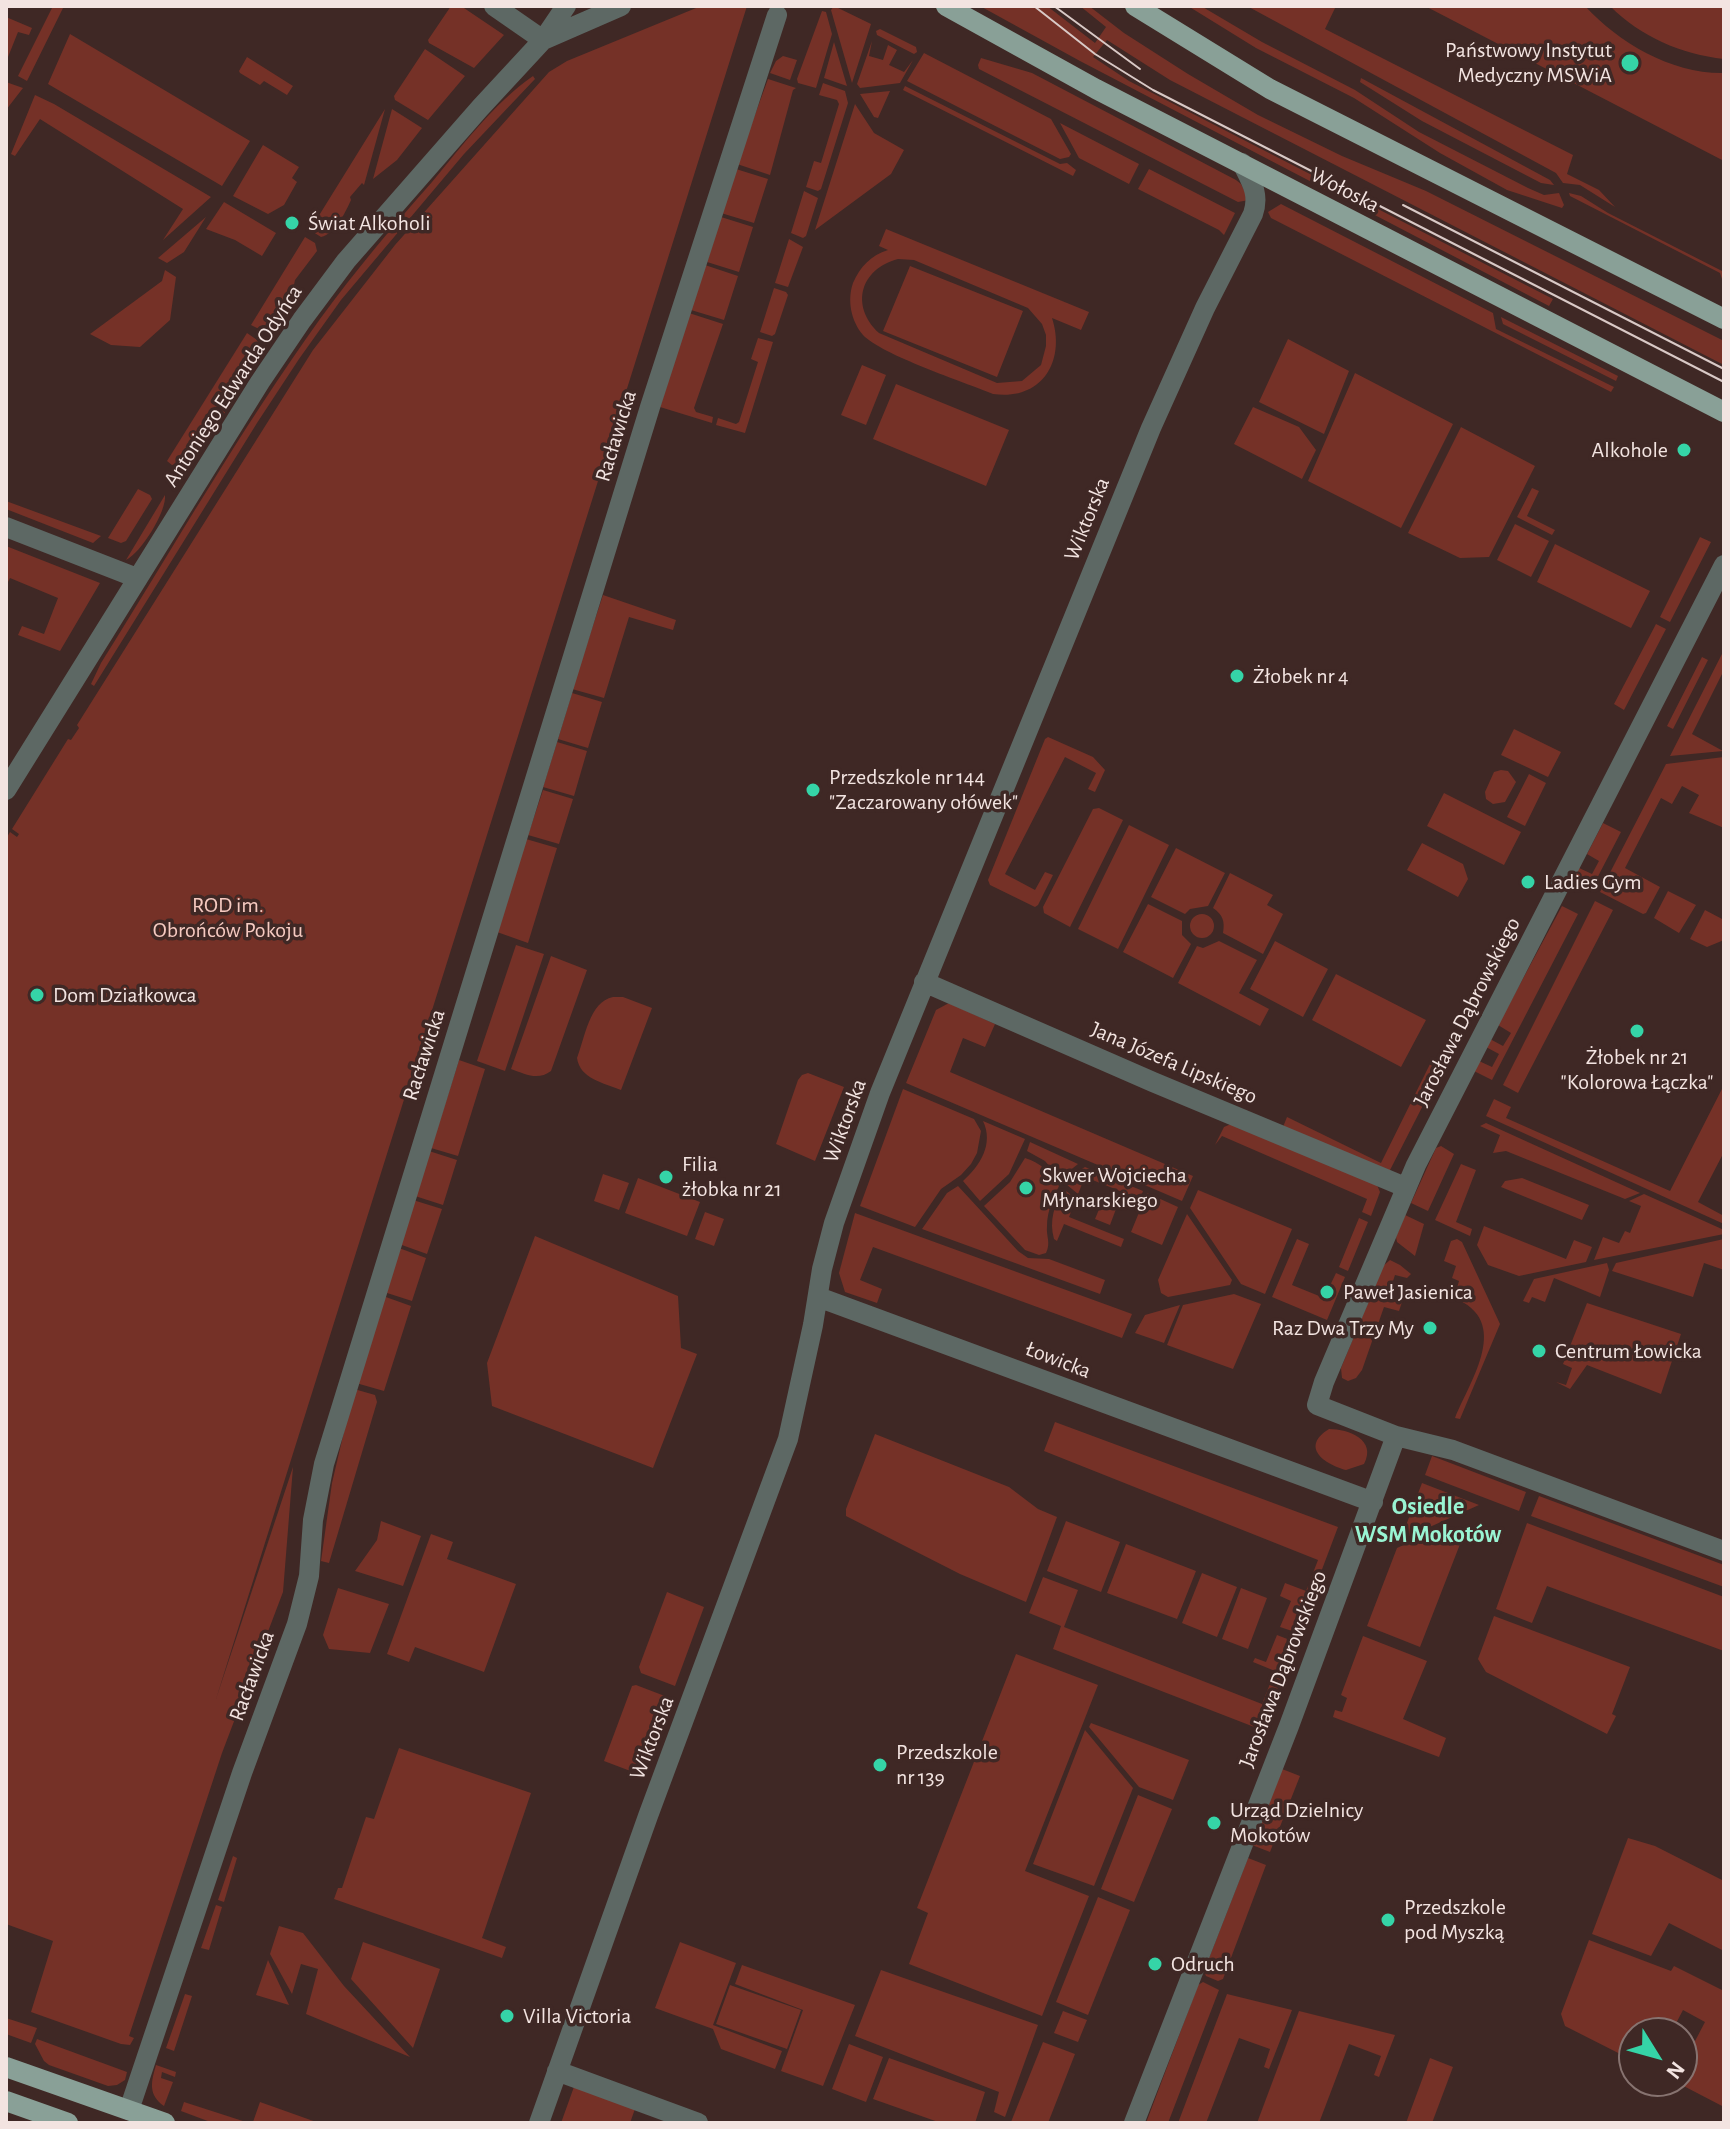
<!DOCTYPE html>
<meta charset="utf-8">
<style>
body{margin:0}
#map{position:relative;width:1730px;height:2129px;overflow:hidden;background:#3f2825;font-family:"Alegreya Sans",sans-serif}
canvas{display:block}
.frame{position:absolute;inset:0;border:8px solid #f3e4e1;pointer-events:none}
.north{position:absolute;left:1618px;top:2017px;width:80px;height:80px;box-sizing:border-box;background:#3f2825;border:2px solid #877370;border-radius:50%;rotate:127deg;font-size:22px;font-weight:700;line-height:32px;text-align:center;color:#f3e4e1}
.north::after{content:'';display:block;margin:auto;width:28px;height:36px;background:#35d4a7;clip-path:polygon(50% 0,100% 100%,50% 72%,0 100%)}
</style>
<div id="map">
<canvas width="1730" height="2129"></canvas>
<div class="frame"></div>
<div class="north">N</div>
</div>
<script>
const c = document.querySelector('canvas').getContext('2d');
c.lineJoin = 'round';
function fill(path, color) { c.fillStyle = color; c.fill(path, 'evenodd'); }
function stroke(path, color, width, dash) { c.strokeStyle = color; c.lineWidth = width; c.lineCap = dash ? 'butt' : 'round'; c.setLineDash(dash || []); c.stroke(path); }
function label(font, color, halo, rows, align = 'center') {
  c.font = font + ' "Alegreya Sans",sans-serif'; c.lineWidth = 7; c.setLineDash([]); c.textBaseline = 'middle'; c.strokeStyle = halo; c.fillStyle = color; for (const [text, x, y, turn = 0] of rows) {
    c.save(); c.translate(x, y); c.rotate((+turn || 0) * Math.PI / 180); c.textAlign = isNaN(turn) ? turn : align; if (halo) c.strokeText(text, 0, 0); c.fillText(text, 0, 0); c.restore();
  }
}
fill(new Path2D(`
 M53,6H64L27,81L18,76Z
 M451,6H461L504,35L474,68L429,43L428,40Z
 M701,6H747L216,1699L293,1467L283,1592L222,1753L129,2036L134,2038L130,2045L121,2044L31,2012L53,1941L6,1924V839L10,832L17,837L19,834L12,829L68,739L71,740L79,728L77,725L313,350L395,245L549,72L567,61Z
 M834,6L871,24L852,83L831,10Z
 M980,6H1047L1095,43L1106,27L1080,6H1089L1124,33L1188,74L1258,115L1342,156L1426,191L1724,341V365L1170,80L1107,40L1093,57L1129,81L1553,299L1549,306L1080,61Z
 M1188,6H1201L1262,42L1355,90L1419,132L1528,188L1544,195L1559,193L1564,205L1562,208L1507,190L1440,153L1354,98L1256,48Z
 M1247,6H1336L1325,29L1573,155L1567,174L1599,190L1615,207L1580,185L1563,183L1556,173Z
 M1425,6H1585C1619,43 1672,74 1724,73V161Z
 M1610,6H1724V59C1681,54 1641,37 1610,6Z
 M822,11L826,12L832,34L816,88L798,83L797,79Z
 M6,17L32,28L29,35L18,32L6,62Z
 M880,29L916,47L917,52L914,54L877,35L876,31Z
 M70,34L250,141L222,186L48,84Z
 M872,41L869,56L883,60L888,45L897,50L889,65L904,72L913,60L900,83L860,88L857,84Z
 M834,42L847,86L824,78Z
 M425,49L465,76L428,120L395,100L394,96Z
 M924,53L1051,119L1071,154L1069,157L1060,159L907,81Z
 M783,56L797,60L790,80L770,73L776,61Z
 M247,57L293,86L287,95L264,81L260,85L240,73L239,71Z
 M981,58L1032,73L1236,180L1241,184L1249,200L1238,202L979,69L978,65Z
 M533,76L535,79L464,154L341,300L299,359L257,423L94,686L91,684L101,663C173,548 241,429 320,319C355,271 393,226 432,182C462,146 494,103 533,76Z
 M1361,78L1550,180L1554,185L1541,183L1422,121L1360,82Z
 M768,79L796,88L793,90L770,175L737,164Z
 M6,82L23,88L6,110Z
 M823,83L845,91L848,103L821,189L818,191L806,187L814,161L821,163L839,104L837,100L819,95Z
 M905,86L1060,164L1067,163L1076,170L1073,176L903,90Z
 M890,91L878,118L874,117L860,94Z
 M35,95L54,104L211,197L163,240L183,209L40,119L15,156L11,154Z
 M855,104L874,133L904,150L891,174L815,230Z
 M385,109L364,185L362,183L350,197L351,200C345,213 335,234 321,237L310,230Z
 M392,109L422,128L397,160L373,179Z
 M1060,123L1139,164L1129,184L1079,158Z
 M263,145L299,167L292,178L297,182L284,205L268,214L233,196Z
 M736,169L768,179L754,223L721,213Z
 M1149,169L1235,213L1224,235L1219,230L1138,189Z
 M804,191L818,198L806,236L803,238L791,233Z
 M1569,193L1581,196L1608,213L1724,272V285L1720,273L1570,196Z
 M224,202L276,233L262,256L235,240L206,229Z
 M1281,204L1493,313L1496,329L1614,387L1611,392L1271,218L1268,212Z
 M206,217L184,252L167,263L158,258Z
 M721,217L753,227L739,272L707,262Z
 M886,229L1089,312L1081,330L1052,318C1066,361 1042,401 993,394C964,382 882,355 863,335C851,321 847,300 853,283C860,267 871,255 888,250L879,246ZM898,259L914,260L1028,308L1042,324L1046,335V346L1041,365L1022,381L997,383L879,333C850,306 860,269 898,259Z
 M305,237L315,243L317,251L295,280L292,294L265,332L251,325Z
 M789,239L803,247L788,287L775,283Z
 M705,265L738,276L724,320L691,310Z
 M910,266L1023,311L997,377L883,331Z
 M165,270L176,277L170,320L140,347L111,345L90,334L162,281Z
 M774,288L786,292L788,295L775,334L772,336L760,332Z
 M689,313L723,324L694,408L696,412L713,417L712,423L660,407Z
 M1501,317L1618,376L1616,381L1503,324Z
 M247,333L260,342L179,463L172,465L167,461Z
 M758,338L773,342L745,433L716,425L718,418L736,424L739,422L758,362L751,359Z
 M1288,339L1349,371L1324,434L1259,402Z
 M249,365L253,368L191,466L182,473Z
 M862,365L886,375L866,425L841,415Z
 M1355,373L1453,424L1401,528L1308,481Z
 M896,384L1009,430L986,486L873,439Z
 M1253,407L1299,427L1316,450L1302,479L1234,444Z
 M1461,427L1535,466L1489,557L1460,558L1408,533Z
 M1532,488L1539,491L1527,516L1555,530L1552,535L1517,517Z
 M138,489L150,495L152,499L126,541L121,543L108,538Z
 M165,495C167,511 141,553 126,560Z
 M6,501L101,536L93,543L6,509Z
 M1515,524L1549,541L1531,577L1497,560Z
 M1700,537L1711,542L1670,622L1660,617Z
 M1555,544L1650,591L1631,628L1537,582Z
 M6,546L100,583L60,651L18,635L22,626L44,634L58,598L10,578L6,586Z
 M603,595L676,620L673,630L629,617L604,698L572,689Z
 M1656,624L1666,629L1624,710L1614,704Z
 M1724,650V670L1692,734L1723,751L1670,756Z
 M1702,657L1708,660L1673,729L1667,726Z
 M572,693L602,702L588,748L558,739Z
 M1514,729L1561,752L1548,777L1501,755Z
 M1048,737L1093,757L1105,770L1095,792L1088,789L1096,773L1065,757L1005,874L1035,890L1045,872L1053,875L1038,905L1035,907L990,885L988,880L1045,739Z
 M557,742L587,751L574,796L543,787Z
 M1724,757V828L1689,813L1699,795L1682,786L1672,804L1661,798L1625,868L1660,887L1646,913L1643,914L1600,892L1666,764Z
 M1501,770L1508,771L1516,782L1505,802L1493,804L1486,799L1485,792L1494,772Z
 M1529,774L1546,783L1525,826L1507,817Z
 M543,790L573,799L559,844L528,835Z
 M1444,793L1521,832L1504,865L1427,826Z
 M1099,808L1123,820L1070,927L1044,913L1043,907L1093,809Z
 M1603,823L1621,832L1592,888L1574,878L1579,868L1592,874L1599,861L1587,854Z
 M1129,825L1169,845L1118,949L1078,929Z
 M526,839L557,848L528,943L497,932Z
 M1422,843L1463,864L1468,879L1458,897L1407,870Z
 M1176,848L1225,873L1208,906L1190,909L1185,914L1151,897Z
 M1230,873L1273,895L1267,905L1283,914L1263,954L1223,933C1225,921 1223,915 1213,908Z
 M1668,891L1696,905L1679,933L1654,918Z
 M1595,901L1613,910L1518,1093L1503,1085Z
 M1148,904L1182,921V935L1191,944L1173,978L1123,952Z
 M1562,906L1578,914L1492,1080L1474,1071L1479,1061L1492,1067L1499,1054L1486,1047L1490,1039L1503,1046L1511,1033L1498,1025Z
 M1705,910L1724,920V940L1707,947L1690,939Z
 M1190 926a12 12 0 1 1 24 0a12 12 0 1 1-24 0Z
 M1219,941L1257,960L1239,993L1269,1009L1260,1026L1178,983L1197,946L1203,948Z
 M1275,941L1328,969L1303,1017L1250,989Z
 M516,945L544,954L505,1071L477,1061Z
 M551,956L587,970L551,1071C538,1081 525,1074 511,1069Z
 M1336,974L1426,1020L1401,1067L1312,1020Z
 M613,997H623L652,1008L621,1090C604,1083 580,1079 577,1058C585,1038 589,1002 613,997Z
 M949,1003L995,1024L985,1047L963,1038L950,1072L1193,1176L1182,1201L906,1083L936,1010Z
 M459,1060L485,1069L458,1156L431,1148Z
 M1430,1064L1441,1070L1388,1174L1283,1127L1287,1117L1381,1163Z
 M808,1073L844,1087L815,1161L776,1144L798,1080L802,1075Z
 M1724,1085V1152L1698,1202L1724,1216V1224L1486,1116L1494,1099L1511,1107L1506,1118L1670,1191Z
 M903,1089L974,1119L981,1131L977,1153L971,1164L961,1175L941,1189L915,1227L860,1206Z
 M983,1121L1025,1139L1009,1174L980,1201L963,1181C980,1166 994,1144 983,1121Z
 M1486,1123L1640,1193L1625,1199L1506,1151L1493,1153L1500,1135L1480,1126Z
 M1231,1124L1377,1185L1380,1192L1371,1216L1362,1212L1367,1199L1222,1136L1215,1145L1224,1127Z
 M1030,1142L1078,1164L1068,1172L1062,1181L1045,1161L1027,1151Z
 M1441,1146L1454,1154L1428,1211L1411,1203L1436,1148Z
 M429,1151L457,1160L443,1205L415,1196Z
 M1025,1158C1041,1163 1049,1172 1059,1186C1053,1198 1047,1212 1047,1226C1046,1237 1051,1242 1046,1253L1039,1255L1025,1250L984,1206L1010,1182Z
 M1461,1164L1476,1170L1456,1222L1472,1229L1470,1236L1435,1220Z
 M1085,1167L1143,1191L1140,1199L1085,1177L1078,1194L1066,1184L1073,1174Z
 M603,1174L629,1183L619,1210L594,1201Z
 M638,1178L700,1202L687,1236L625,1213Z
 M1522,1178L1589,1205L1582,1220L1501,1187L1505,1181Z
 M958,1186L1018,1251L1028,1258L1049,1259L1105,1280L1100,1294L922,1229L947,1193Z
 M1064,1189L1076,1199L1069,1217L1124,1239L1121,1247L1064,1224L1057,1241L1054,1239C1049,1221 1054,1205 1064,1189Z
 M1198,1190L1292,1229L1265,1294L1241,1284L1190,1208Z
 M1147,1193L1178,1207L1162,1245L1131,1232Z
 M1644,1194L1724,1230V1234L1594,1260L1603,1237L1619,1243L1625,1231L1630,1233L1641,1206L1629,1201Z
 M1105,1195L1119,1201L1110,1225L1095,1219Z
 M413,1200L442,1209L427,1254L399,1244Z
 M705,1212L724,1219L714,1246L695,1239Z
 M855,1213L1132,1314L1122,1338L873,1247L860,1280L882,1289L877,1303L845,1292L839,1273Z
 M1187,1214L1232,1280L1230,1285L1168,1297L1161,1293L1158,1280Z
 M1405,1215L1424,1224L1415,1256L1397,1242L1396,1237Z
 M1359,1218L1368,1222L1348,1271L1339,1267Z
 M1484,1226L1566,1259L1574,1240L1592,1247L1586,1262L1519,1276L1488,1265L1477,1245Z
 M535,1236L678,1296L681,1348L697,1354L653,1468L492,1406L487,1363Z
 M1297,1239L1309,1244L1292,1285L1324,1298L1336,1273L1345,1277L1327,1320L1272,1297Z
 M1457,1239L1462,1242L1500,1324L1460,1419L1455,1418C1471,1379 1512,1321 1454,1298L1459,1281L1452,1278L1456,1266L1444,1261L1451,1241Z
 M1724,1239V1270L1704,1263L1693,1297L1612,1271L1616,1263Z
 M399,1248L426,1258L412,1301L384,1292Z
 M1390,1260L1400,1265L1411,1274L1407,1278L1395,1275L1388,1296L1402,1302L1399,1311L1384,1307L1362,1370L1356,1378L1348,1381L1342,1378L1341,1368L1383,1266Z
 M1607,1263L1609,1270L1600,1297L1554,1278L1545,1302L1532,1297L1529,1303L1523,1301L1534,1279Z
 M1234,1294L1261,1304L1233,1369L1167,1345L1183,1305Z
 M383,1296L411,1306L384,1391L356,1383Z
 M1587,1303L1681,1334L1661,1394L1587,1365L1570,1389L1556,1382L1566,1385L1572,1368L1563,1364Z
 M1180,1305L1164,1343L1135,1333L1145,1315Z
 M354,1389L375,1395L377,1402L329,1563L321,1561L332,1483Z
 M1055,1422L1338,1527L1298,1633L1280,1627L1291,1601L1280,1596L1285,1583L1306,1591L1318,1560L1044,1451Z
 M1329,1429C1349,1429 1377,1440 1364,1464L1346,1470C1324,1464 1300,1447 1329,1429Z
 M875,1434L1009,1487L1038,1509L1057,1517L1026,1602L960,1574L846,1516V1509Z
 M1432,1456L1526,1492L1519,1511L1425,1475Z
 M1422,1483L1479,1505L1405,1538L1402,1536Z
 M1539,1496L1724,1565V1587L1531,1516Z
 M381,1521L421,1536L403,1586L355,1571L377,1540Z
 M1066,1521L1120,1542L1101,1592L1047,1571Z
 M1527,1523L1724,1597V1651L1547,1586L1532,1623L1496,1609Z
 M1436,1530L1462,1539L1420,1647L1367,1626L1397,1548Z
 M431,1534L453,1542L447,1559L516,1584L484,1672L415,1647L409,1662L387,1654Z
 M1126,1544L1196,1571L1177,1619L1107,1593Z
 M1202,1573L1237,1587L1217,1637L1182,1623Z
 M1043,1577L1078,1590L1064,1627L1262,1704L1275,1671L1253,1662L1255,1658L1266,1662L1277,1635L1295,1642L1262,1730L1053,1649L1061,1626L1029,1613Z
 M338,1588L389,1604L370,1653L329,1649L323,1635Z
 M1241,1588L1267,1598L1248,1649L1222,1639Z
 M667,1592L704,1607L675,1686L641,1673L639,1667Z
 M1494,1616L1630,1667L1612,1714L1616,1716L1607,1734L1486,1672L1478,1659Z
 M1363,1636L1427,1661L1403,1719L1446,1738L1439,1757L1333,1717L1335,1710L1342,1712L1347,1698L1341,1695Z
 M1016,1654L1098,1685L1025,1871L1089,1896L1042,2016L909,1964L928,1913L917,1908Z
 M636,1685L670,1698L641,1775L604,1761L632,1686Z
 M1091,1723L1189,1760L1173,1800L1139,1787L1089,1727Z
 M1085,1730L1133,1788L1094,1886L1033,1864Z
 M399,1748L531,1793L482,1938L506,1947L502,1958L334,1899L338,1888H342L366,1817L374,1819Z
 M1282,1769L1300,1776L1270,1852L1252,1845Z
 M1138,1795L1172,1809L1134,1902L1101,1889Z
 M1628,1838L1655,1846L1724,1881V1951L1669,1923L1651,1956L1592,1934Z
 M233,1856L237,1858L224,1902L218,1900Z
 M1248,1858L1266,1865L1223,1979L1218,1981L1206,1976L1204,1971Z
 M1098,1897L1130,1910L1088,2015L1056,2002Z
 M216,1905L222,1907L209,1950L201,1948Z
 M279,1926L303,1933L344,1986L410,2057L306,2014L318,1969L301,1964L292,1994L270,1954Z
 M1589,1940L1671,1971L1674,1966L1724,1991V2107L1674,2081H1682V2066L1705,2022L1683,2010L1671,2033H1634V2061L1565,2026L1561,2014Z
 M363,1942L440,1969L413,2048L351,1979Z
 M680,1942L736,1963L713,2025L782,2051L775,2069L721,2049L713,2029L655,2008Z
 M268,1960L289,2005L256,1995Z
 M742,1965L855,2005L823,2086L781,2071L803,2010L735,1984Z
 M881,1970L1038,2025L1005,2117L994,2112L999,2092L855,2036Z
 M1203,1982L1219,1990L1168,2123H1146L1198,1985Z
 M730,1985L801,2010L787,2049L716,2024Z
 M185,1994L192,1996L174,2051L166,2048Z
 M1227,1994L1292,2010L1269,2069L1264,2067L1270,2049L1239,2038L1206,2123H1178Z
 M1063,2011L1087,2020L1078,2042L1054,2033Z
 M1299,2011L1395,2035L1379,2077L1374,2075L1381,2056L1349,2044L1319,2123H1257Z
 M6,2018L37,2028L31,2043L6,2034Z
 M37,2039L127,2072L125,2080L117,2085L108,2086L49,2065L44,2061L35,2044Z
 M1043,2042L1075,2054L1048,2123H1014L1011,2122Z
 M849,2044L883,2057L866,2102L832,2089Z
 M889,2058L985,2092L975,2123H941L873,2099Z
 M1430,2058L1453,2067L1432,2123H1406Z
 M156,2065L176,2072L175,2077L162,2072L161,2078L173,2082L164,2106C148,2095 151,2082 156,2065Z
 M575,2084L636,2106L630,2123H561Z
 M184,2102L249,2123H213L181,2111Z
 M260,2102L319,2123L253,2122Z`), '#753127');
stroke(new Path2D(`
 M494,6L543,40
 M543,40L621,6
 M6,527L137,578
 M6,790L260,382L302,320L346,261L480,108L543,40L566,6
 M924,982L1153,1082L1405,1187
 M818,1297L1373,1502
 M1396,1436L1453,1450L1724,1551
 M557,2071L698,2123
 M129,2110L242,1773L297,1624L309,1576L313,1520L324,1464L650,407L777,15
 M539,2123L648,1816L788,1439L813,1325L822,1269L834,1223L880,1093L1151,428L1205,308L1253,214C1260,194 1251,181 1242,163
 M1134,2123L1289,1726L1396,1436L1317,1405L1324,1382L1416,1165L1724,565`), '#5d6864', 20);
stroke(new Path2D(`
 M946,6L1096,89L1724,412
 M1135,6L1270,89L1724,319
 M6,2067L165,2123
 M6,2101L68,2123`), '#89a097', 20);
stroke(new Path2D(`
 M1034,6L1095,54L1153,90L1724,382
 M1054,6L1140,69
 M1403,205L1724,369`), '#d9c9c6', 2);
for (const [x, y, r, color] of [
 [1630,63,10,"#35d4a7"],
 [292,223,8,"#35d4a7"],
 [1684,450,8,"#35d4a7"],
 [1237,676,8,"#35d4a7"],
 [813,790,8,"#35d4a7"],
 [1528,882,8,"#35d4a7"],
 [37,995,8,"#35d4a7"],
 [1637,1031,8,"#35d4a7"],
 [666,1177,8,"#35d4a7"],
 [1026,1188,8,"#35d4a7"],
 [1327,1292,8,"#35d4a7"],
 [1430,1328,8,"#35d4a7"],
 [1539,1351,8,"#35d4a7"],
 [880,1765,8,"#35d4a7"],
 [1214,1823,8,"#35d4a7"],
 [1388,1920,8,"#35d4a7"],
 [1155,1964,8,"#35d4a7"],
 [507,2016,8,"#35d4a7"]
]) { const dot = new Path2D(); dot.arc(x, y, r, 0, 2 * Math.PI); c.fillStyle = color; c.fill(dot); stroke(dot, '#3f2825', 3); }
label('22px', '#f3e4e1', '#3f2825', [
 ["Państwowy Instytut",1612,50,"right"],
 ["Medyczny MSWiA",1612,75,"right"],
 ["Świat Alkoholi",308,223],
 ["Alkohole",1668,450,"right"],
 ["Żłobek nr 4",1253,676],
 ["Przedszkole nr 144",829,777],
 ["\"Zaczarowany ołówek\"",829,802],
 ["Ladies Gym",1544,882],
 ["Dom Działkowca",53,995],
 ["Żłobek nr 21",1637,1057,"center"],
 ["\"Kolorowa Łączka\"",1637,1082,"center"],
 ["Filia",682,1164],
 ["żłobka nr 21",682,1189],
 ["Skwer Wojciecha",1042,1175],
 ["Młynarskiego",1042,1200],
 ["Paweł Jasienica",1343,1292],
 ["Raz Dwa Trzy My",1414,1328,"right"],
 ["Centrum Łowicka",1555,1351],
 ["Przedszkole",896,1752],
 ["nr 139",896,1777],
 ["Urząd Dzielnicy",1230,1810],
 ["Mokotów",1230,1835],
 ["Przedszkole",1404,1907],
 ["pod Myszką",1404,1932],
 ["Odruch",1171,1964],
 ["Villa Victoria",523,2016]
], 'left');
label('22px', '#f3e4e1', '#3f2825', [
 ["Wołoska",1345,190,27],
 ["Antoniego Edwarda Odyńca",233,386,-57],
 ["Racławicka",616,436,-73],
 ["Wiktorska",1087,519,-68],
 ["Jarosława Dąbrowskiego",1467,1012,-63],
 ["Racławicka",424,1055,-72],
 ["Jana Józefa Lipskiego",1174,1063,23],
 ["Wiktorska",845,1121,-70],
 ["Łowicka",1058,1360,21],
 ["Jarosława Dąbrowskiego",1283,1669,-69],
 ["Racławicka",252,1676,-70],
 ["Wiktorska",652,1738,-69]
]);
label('22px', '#f6cac1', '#3f2825', [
 ["ROD im.",228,905],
 ["Obrońców Pokoju",228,930]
]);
label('bold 24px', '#99f4d3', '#3f2825', [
 ["Osiedle",1428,1507],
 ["WSM Mokotów",1428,1535]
]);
</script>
